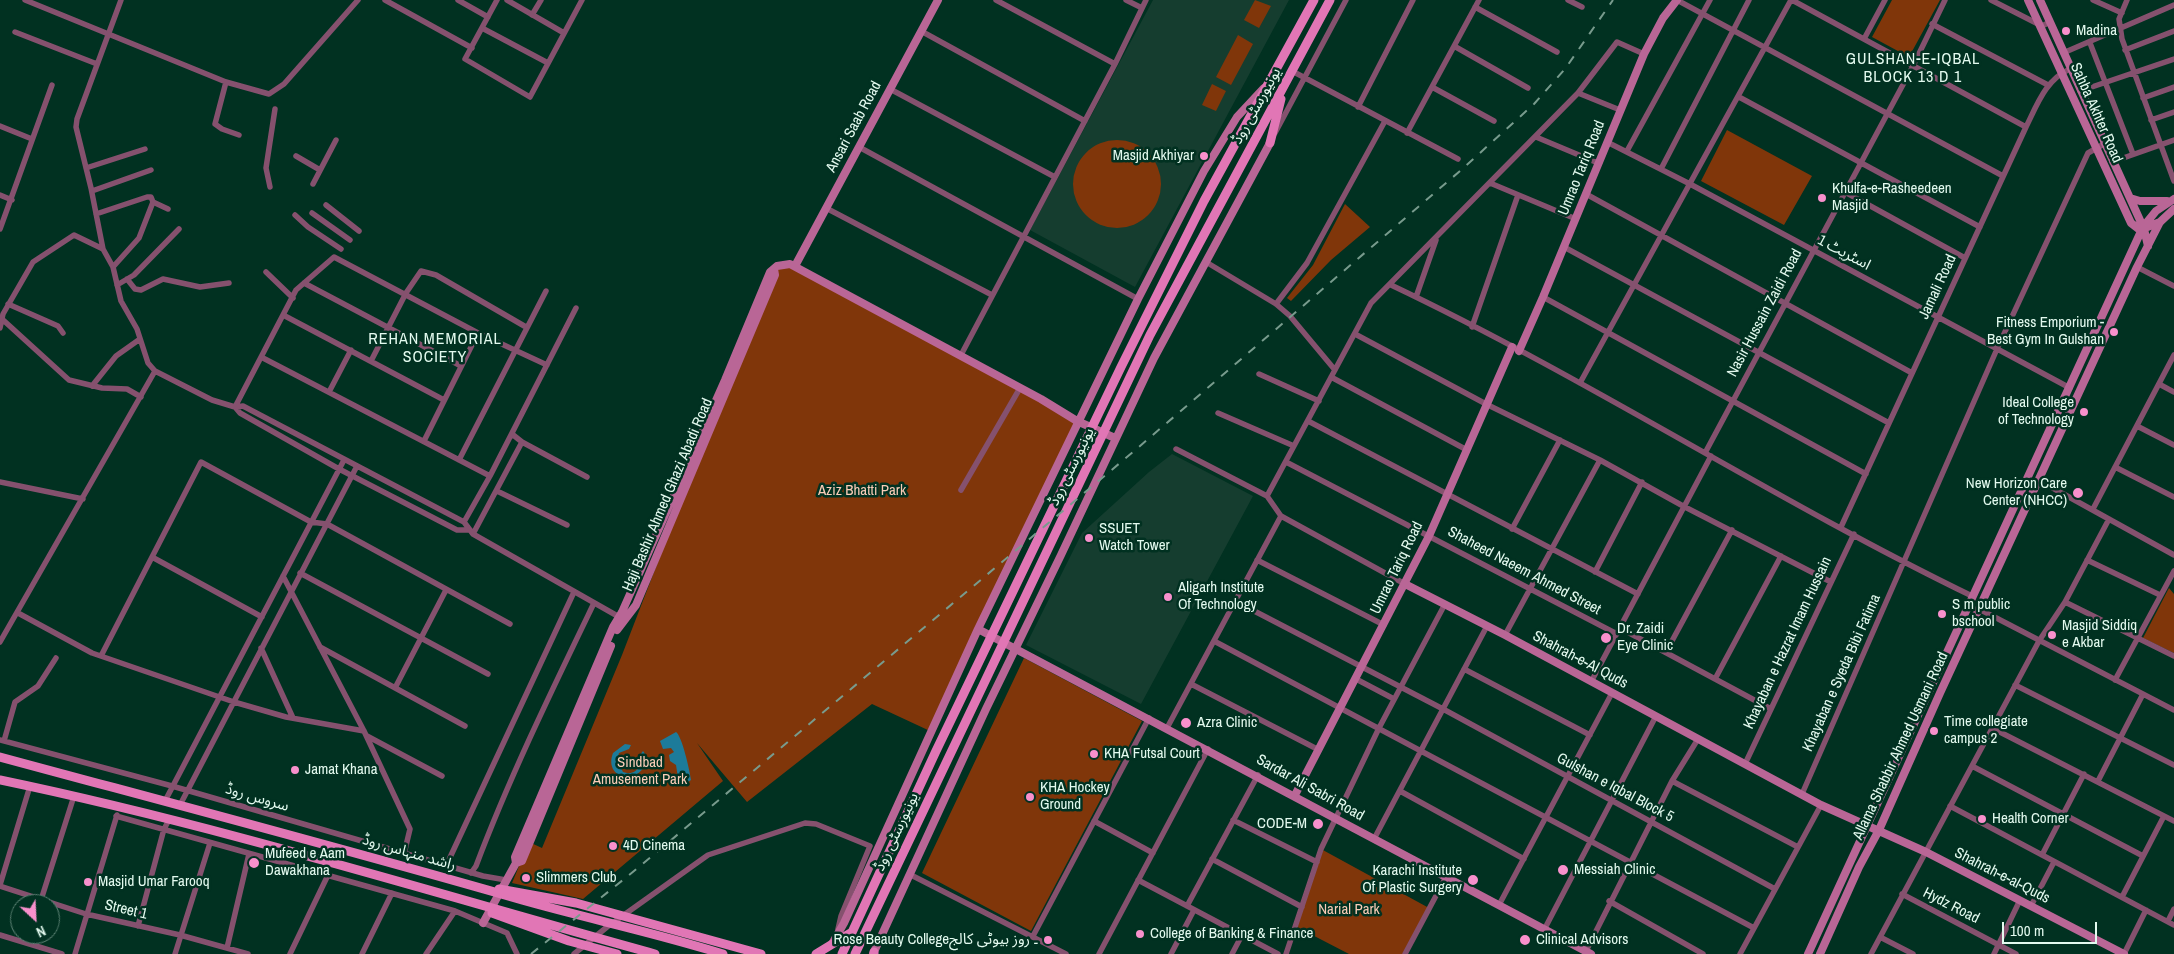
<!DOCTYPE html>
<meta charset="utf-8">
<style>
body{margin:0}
#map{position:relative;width:2174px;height:954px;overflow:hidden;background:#013121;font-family:"Archivo Narrow",sans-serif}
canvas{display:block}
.north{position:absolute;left:10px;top:894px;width:50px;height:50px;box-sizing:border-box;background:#013121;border:1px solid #5b8173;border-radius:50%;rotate:155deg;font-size:14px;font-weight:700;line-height:20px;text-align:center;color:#e3faef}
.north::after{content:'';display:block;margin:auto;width:18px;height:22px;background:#f890cc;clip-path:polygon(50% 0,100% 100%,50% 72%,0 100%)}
.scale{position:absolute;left:2002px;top:922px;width:95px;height:22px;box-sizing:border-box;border:2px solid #e3faef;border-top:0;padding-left:6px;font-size:15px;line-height:18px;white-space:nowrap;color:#e3faef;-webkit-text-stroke:4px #013121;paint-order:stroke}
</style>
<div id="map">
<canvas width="2174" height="954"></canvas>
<div class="north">N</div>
<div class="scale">100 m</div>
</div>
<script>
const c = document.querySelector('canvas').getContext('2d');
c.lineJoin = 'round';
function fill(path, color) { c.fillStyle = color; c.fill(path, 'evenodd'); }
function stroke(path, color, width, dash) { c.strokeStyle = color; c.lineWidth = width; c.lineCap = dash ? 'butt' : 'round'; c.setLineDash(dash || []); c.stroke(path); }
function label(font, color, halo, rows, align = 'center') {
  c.font = font + ' "Archivo Narrow","Noto Sans Arabic",sans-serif'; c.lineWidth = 5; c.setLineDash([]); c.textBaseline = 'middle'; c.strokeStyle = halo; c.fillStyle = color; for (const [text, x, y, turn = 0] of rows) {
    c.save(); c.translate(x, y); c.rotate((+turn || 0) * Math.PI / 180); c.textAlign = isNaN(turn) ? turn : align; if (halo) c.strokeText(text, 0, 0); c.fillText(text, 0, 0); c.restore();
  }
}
fill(new Path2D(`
 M1153,0H1289L1135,287L1030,230Z
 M1172,454L1253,496L1141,704L1026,645L1082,533L1149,472Z`), '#153d2f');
fill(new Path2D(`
 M1255,0L1271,6L1259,28L1244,20Z
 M1892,0H1940L1909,57L1872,37Z
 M1238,35L1253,44L1231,85L1216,77Z
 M1212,84L1226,91L1216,111L1202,105Z
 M1727,130L1812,176L1784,225L1701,181Z
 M1073 184a44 44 0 1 1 88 0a44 44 0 1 1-88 0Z
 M1345,204L1370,227L1331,260L1291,301L1287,298L1313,265Z
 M778,266H795L1078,420L930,731L872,704L747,802L697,743L723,781L583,899L512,883L529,842L542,848L622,655L770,272Z
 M2169,588L2174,594V653L2143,638Z
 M1024,658L1142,721L1031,931L922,873Z
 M1321,849L1429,908L1405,954H1349L1295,926Z`), '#80360a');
fill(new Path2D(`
 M676,732C682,736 690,771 691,780L685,784L678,778L676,765L670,761L669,755L674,752L671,748L663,749L660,741Z
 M625,744L631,745L629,749L619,753L617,760L623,772C631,775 636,772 641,765L640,755L643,751L645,754V766C632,786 604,776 613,753Z`), '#1d7b9a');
stroke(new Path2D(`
 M25,0L226,82L269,94L284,84L358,0
 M121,0L77,119L76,127L91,188L103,249L113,267L121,301L137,329L148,363L155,371L212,400L235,407L240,413L339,469L457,530H469
 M385,0L472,48
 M458,0L488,17
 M497,0L465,59L530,97L582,0
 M507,0L564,33
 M996,0L1115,64
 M1126,0L1142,8
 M1568,0L1582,7
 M1677,0L2003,176
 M1792,0L2026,127
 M1991,0L2042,26L2050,22
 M2093,0L2122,13
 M2127,0L2119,19L2122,39L2174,181
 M1475,7L1557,52
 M532,15L541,0
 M1932,24L2048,85
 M482,28L548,63
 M921,31L1085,121
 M15,32L97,64
 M1864,39L1885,0
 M2090,43L2133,154
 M1454,46L1528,88
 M2125,50L2174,31
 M2063,53L2174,5
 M1292,71L1458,159
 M226,82L215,124L222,129L239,135
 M1432,87L1494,121
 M890,89L1053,176
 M2080,91L2174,59
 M1578,93L1620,110
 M1739,97L1980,227
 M2143,98L2174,87
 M1358,107L1413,0
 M2151,120L2174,112
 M0,126L32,139
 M1275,133L1346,0
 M1407,133L1479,0
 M1536,137L1598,163
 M1607,142L1690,184L2070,388
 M859,147L1138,299
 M1627,151L1710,0
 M296,156L320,170
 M2112,162L2174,140
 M86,168L145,149
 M1661,169L1749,0
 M1490,183L1576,219
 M313,184L336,140
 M270,187L266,168L275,109
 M92,191L151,170
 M1845,192L1965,258
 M1586,194L1912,373
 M0,195L12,200
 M153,202L168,209
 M326,205L359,231
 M826,208L992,295
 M312,213L350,240
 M96,214L147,197H151L153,202L139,238L113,267
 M295,215L308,227L341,249
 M0,229L52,85
 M1564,247L1889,423
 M1206,262L1276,304L1290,316L1335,370
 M2137,267L2174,286
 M266,272L293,298
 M127,279L135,289L141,290L163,279L200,287L229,283
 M304,283L461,366
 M117,285L134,275L179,229
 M1391,285C1589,379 1774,500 1972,596
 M1416,297L1436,240
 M1543,297L1866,474
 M8,304L58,326L63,333
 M1276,304L1307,263L1385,121
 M285,316L444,400
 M2,319L69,380L102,388L127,389L141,397
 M1472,327L1518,195
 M0,328L3,314L33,262L74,235L103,249
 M1355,334L1486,404L1600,460L1683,506L1831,582
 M961,355L1115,64L1146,0
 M263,358L490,476
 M371,361L406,293L421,271L436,275L526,327
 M1259,374L1319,401
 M1331,377L1467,450
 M1580,383L1791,0
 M2159,384L2174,392
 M92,386L116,356L140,339
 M329,392L351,350
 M235,407L243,406L464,522L473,534L621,618
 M235,407L296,290L334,257L478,333L547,365
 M1218,413L1294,446
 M1308,421L1638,594
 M2137,426L2174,445
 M512,434L522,442L587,477
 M424,441L478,333
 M1176,449L1267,496L1281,516L1405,584
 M1705,453L1913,66L1945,0
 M459,460L546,291
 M1286,462L1617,634
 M2115,467L2174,497
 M2040,481L2174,555
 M0,482L83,499
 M961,490L1020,388
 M497,491L567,525
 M1267,496L1371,303L1578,93L1617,42L1644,54
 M2093,509L2174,355
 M464,522L490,476L576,308
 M1841,527L2026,127C2037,105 2046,79 2070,69
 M1512,529L1560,440
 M473,534L522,442
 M152,557L262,617
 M1257,560L1384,625
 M2087,560L2160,595
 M1595,572L1642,482
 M300,573L488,674
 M283,576L364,731L410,829L404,854
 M1235,601L1443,709L1775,889
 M2065,602L2174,656
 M1979,609L2174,710
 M18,613L92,653L234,702L286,717L364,731
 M1620,628L1771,709
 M1505,635L1600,460
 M1214,641L1754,928
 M0,642L155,371
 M320,647L465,726
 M261,648L293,718
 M1666,652L1732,530
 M101,656L201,462L311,522L327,524L510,624
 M1464,669L1590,735
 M1356,679L1394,699
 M1715,679L1781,556
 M2115,680L2174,571
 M1591,682L1711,456
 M1191,684L1319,750
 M2015,685L2174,765
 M395,688L446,590
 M1167,728L1281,516
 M1992,728L2174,821
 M367,736L442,776
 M0,740L172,786L483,876L506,880
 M4,741L15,702L38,686L56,658
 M1745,764L1854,534
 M1972,766L2143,856
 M1672,781L1798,847
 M2098,781L2143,694
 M1400,791L1524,859
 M1802,794L1997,349L2088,153L2104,144
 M165,801L344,460
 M180,805L357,466
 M1950,806L2174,925
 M116,816L455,911L507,933L517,954
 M1233,820L1317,862
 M1094,821L1153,853
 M1374,839L1487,626
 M2042,855L2084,774
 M1212,859L1302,907
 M446,866L574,592
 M471,873L476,866C510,776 552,690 594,603
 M911,875L1066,954
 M1138,880L1278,954
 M0,885L30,786
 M0,886L86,914L180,935L248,954
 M1902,894L2016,954
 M2122,897L2164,816
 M41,900L74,796
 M1609,901L1703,954
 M1499,905L1612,693
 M1187,906L1258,775
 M2031,906L2054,862
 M2168,921L2174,909
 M138,926L164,829L169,820
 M1544,930L1656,716
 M0,935L62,954
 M1033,936L1149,718
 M1880,937L1913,954
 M227,948L249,854
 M1586,951L1672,781L1698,739
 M75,954L117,815
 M175,954L210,843
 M290,954L328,875
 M362,954L392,893
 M426,954L455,911
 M574,954L607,927L708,855L805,823L816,824L870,846L841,916L838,929
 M1099,954L1208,749
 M1171,954L1194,910
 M1232,954L1242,935
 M1286,954L1321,849L1379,728L1445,604
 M1405,954L1446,877
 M1740,954L1821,805
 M1871,954L2039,641L2065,602L2109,519
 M1994,954L2020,900
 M2124,954L2146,910`), '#85516e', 5.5);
stroke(new Path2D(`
 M2028,0L2131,223L2140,230L2160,222
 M2040,0L2144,229L2148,246
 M2130,198L2140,201H2167
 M795,266L938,0
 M1519,351L1543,297L1644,54L1663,18L1677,0
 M1405,584L1505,635L1821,805L1926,852L2124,954
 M978,629L1591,954
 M617,630L636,605L775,275L774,269
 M1295,795L1429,536L1512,347
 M516,863L515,857L613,627L622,612L725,380L770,272L777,266L790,264L1041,399L1077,421L1115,438
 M483,923L516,863L522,861L611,646
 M832,944L844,923L978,629L1138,299L1204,171L1237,117L1264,88
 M873,954L986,709L1061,555L1154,358L1270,143
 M1808,954L2143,227L2156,211L2174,199
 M1820,954L1859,867L1879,830L1940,693L2137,267L2160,222L2174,209`), '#b96696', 8);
stroke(new Path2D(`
 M1270,143L1281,99
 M0,757C174,804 349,850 522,900C589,919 657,933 723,954
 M0,780C221,826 437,894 655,954
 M499,889L576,903L761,954
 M492,913L569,941L617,954
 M816,954L852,932
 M842,954L936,751L1121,367L1204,201L1314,0
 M855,954L1150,335L1330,0
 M874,954V952`), '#e176b5', 9);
stroke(new Path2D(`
 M531,954L639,867L1133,452L1460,171L1534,104L1565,69L1613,0`), '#789b8d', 2, [9, 9]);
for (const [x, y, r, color] of [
 [2066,31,5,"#f890cc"],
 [1204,156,5,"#f890cc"],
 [1822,198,5,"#f890cc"],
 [2114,332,5,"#f890cc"],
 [2084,412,5,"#f890cc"],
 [2078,493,6,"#f890cc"],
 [1089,538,5,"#f890cc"],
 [1168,597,5,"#f890cc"],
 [1942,614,5,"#f890cc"],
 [2052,635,5,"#f890cc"],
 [1606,638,6,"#f890cc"],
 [1186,723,6,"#f890cc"],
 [1934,731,5,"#f890cc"],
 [1094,754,5,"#f890cc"],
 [295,770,5,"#f890cc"],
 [1030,797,5,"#f890cc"],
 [1982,819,5,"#f890cc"],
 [1318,824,6,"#f890cc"],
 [613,846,5,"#f890cc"],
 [254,863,6,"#f890cc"],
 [1563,870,6,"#f890cc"],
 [526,878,5,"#f890cc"],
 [1473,880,6,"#f890cc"],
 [88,882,5,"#f890cc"],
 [1140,934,5,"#f890cc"],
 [1048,940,5,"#f890cc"],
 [1525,940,6,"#f890cc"]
]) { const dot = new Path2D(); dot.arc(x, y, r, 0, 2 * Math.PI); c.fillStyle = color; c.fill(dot); stroke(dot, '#013121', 2); }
label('15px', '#e3faef', '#013121', [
 ["Madina",2076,31],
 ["Masjid Akhiyar",1194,156,"right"],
 ["Khulfa-e-Rasheedeen",1832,189],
 ["Masjid",1832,206],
 ["Fitness Emporium -",2104,323,"right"],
 ["Best Gym In Gulshan",2104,340,"right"],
 ["Ideal College",2074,403,"right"],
 ["of Technology",2074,420,"right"],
 ["New Horizon Care",2067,484,"right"],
 ["Center (NHCC)",2067,501,"right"],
 ["SSUET",1099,529],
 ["Watch Tower",1099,546],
 ["Aligarh Institute",1178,588],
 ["Of Technology",1178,605],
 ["S m public",1952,605],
 ["bschool",1952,622],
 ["Masjid Siddiq",2062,626],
 ["e Akbar",2062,643],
 ["Dr. Zaidi",1617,629],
 ["Eye Clinic",1617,646],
 ["Time collegiate",1944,722],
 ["campus 2",1944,739],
 ["Azra Clinic",1197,723],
 ["KHA Futsal Court",1104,754],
 ["Jamat Khana",305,770],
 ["KHA Hockey",1040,788],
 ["Ground",1040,805],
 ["Health Corner",1992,819],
 ["CODE-M",1307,824,"right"],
 ["4D Cinema",623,846],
 ["Mufeed e Aam",265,854],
 ["Dawakhana",265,871],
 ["Messiah Clinic",1574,870],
 ["Karachi Institute",1462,871,"right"],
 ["Of Plastic Surgery",1462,888,"right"],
 ["Slimmers Club",536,878],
 ["Masjid Umar Farooq",98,882],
 ["College of Banking & Finance",1150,934],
 ["Rose Beauty College۔ روز بیوٹی کالج",1038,940,"right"],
 ["Clinical Advisors",1536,940]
], 'left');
label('15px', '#e3faef', '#013121', [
 ["یونیورسٹی روڈ",1257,106,-61],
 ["Sahba Akhter Road",2096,113,66],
 ["Ansari Saab Road",854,127,-62],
 ["Umrao Tariq Road",1582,168,-68],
 ["اسٹریٹ 1",1844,253,28],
 ["Jamali Road",1938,287,-65],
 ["Nasir Hussain Zaidi Road",1765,313,-62],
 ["یونیورسٹی روڈ",1072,467,-64],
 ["Haji Bashir Ahmed Ghazi Abadi Road",668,495,-67],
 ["Umrao Tariq Road",1397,568,-64],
 ["Shaheed Naeem Ahmed Street",1524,571,28],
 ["Khayaban e Hazrat Imam Hussain",1788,643,-65],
 ["Shahrah-e-Al Quds",1580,660,28],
 ["Khayaban e Syeda Bibi Fatima",1842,673,-66],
 ["Allama Shabbir Ahmed Usmani Road",1901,746,-65],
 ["Sardar Ali Sabri Road",1310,788,29],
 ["Gulshan e Iqbal Block 5",1615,788,28],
 ["سروس روڈ",257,798,16],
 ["یونیورسٹی روڈ",897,832,-65],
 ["راشد منہاس روڈ",409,853,16],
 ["Shahrah-e-al-Quds",2002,876,27],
 ["Hydz Road",1951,906,27],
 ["Street 1",126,910,13]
]);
label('15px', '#faccb7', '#013121', [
 ["Aziz Bhatti Park",862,491],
 ["Sindbad",640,763],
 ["Amusement Park",640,780],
 ["Narial Park",1349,910]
]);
c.letterSpacing = '1px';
label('16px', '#e3faef', '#013121', [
 ["GULSHAN-E-IQBAL",1913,60],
 ["BLOCK 13 D 1",1913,78],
 ["REHAN MEMORIAL",435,340],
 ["SOCIETY",435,358]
]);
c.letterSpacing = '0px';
</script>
